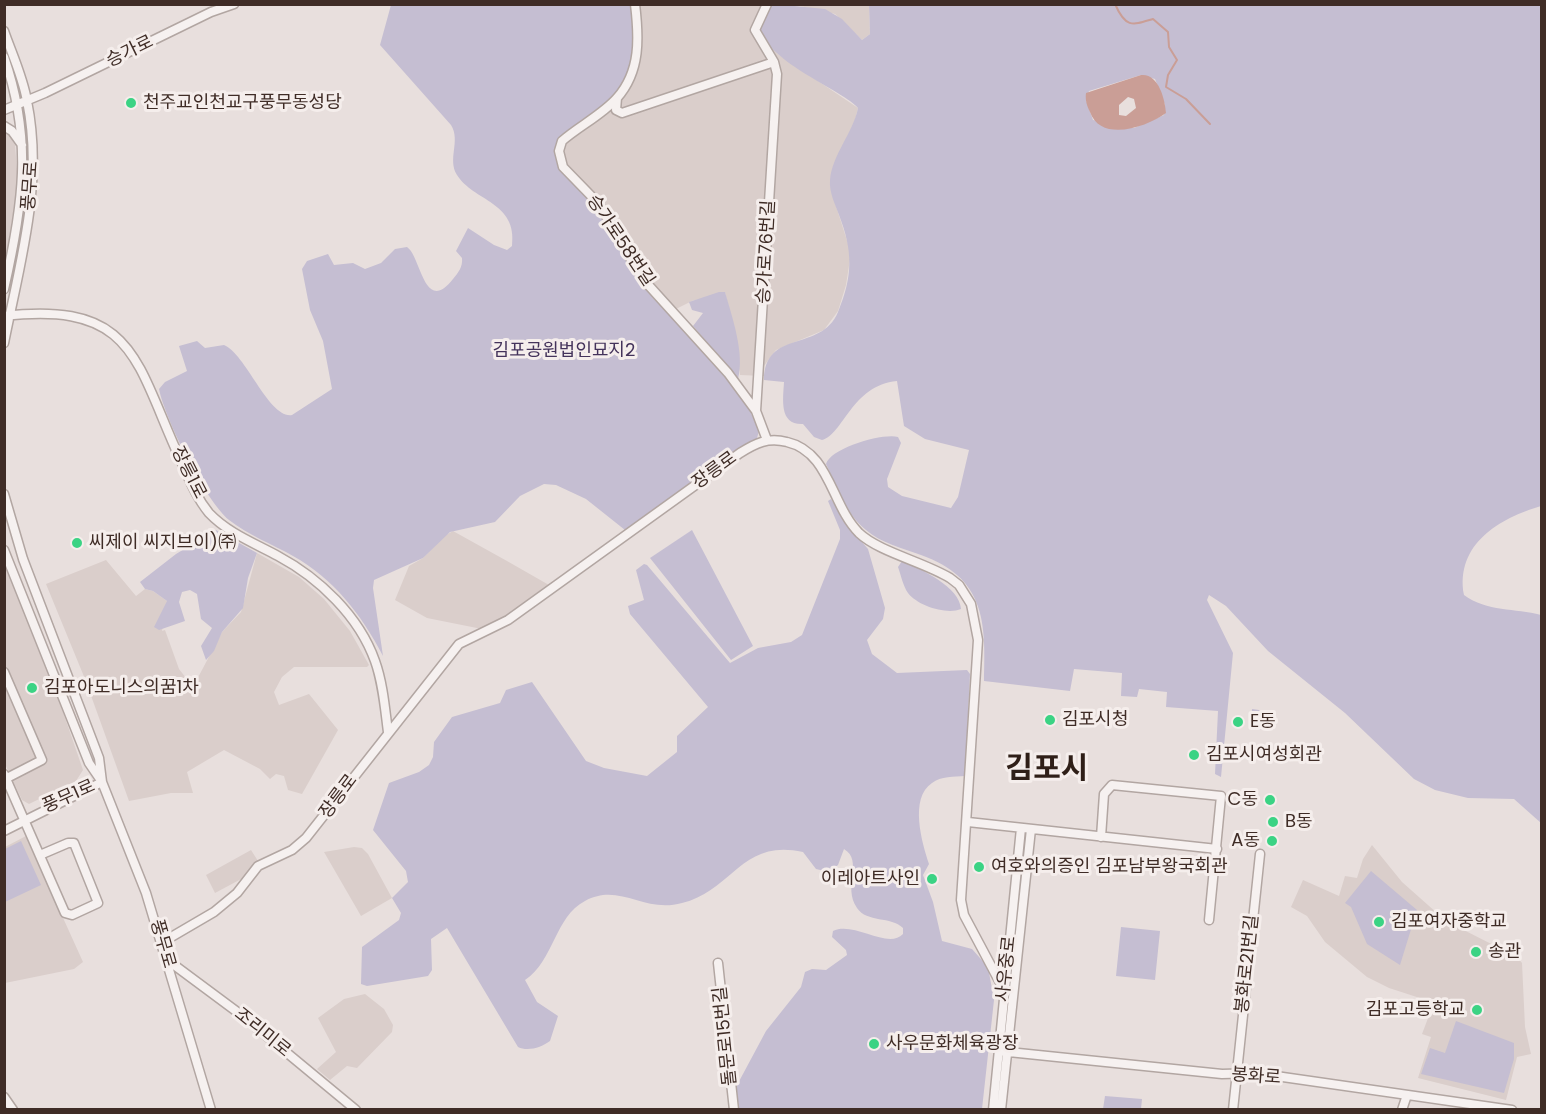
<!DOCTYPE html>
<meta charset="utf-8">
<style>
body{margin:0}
#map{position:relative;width:1546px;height:1114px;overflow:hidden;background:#e8dfdd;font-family:Poppins,sans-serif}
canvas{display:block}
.frame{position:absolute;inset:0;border:6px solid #3f2c26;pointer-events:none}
</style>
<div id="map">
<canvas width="1546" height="1114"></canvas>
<div class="frame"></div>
</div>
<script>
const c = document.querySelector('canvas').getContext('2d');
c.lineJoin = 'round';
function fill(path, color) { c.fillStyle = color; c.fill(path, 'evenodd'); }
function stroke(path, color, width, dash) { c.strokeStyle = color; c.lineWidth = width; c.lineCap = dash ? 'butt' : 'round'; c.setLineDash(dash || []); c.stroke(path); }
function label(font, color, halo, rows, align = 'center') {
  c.font = font + ' Poppins,"Noto Sans KR",sans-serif'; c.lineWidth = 6; c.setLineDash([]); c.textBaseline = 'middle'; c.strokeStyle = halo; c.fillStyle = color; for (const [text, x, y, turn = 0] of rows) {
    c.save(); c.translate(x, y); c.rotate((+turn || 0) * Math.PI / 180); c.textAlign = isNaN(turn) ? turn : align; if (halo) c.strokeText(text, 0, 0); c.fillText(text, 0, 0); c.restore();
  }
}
fill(new Path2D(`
 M638,5H774L770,8L763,33L769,44L778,54L858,108L835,203L851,253L846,285L838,311L824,330L776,350L764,366V376L740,375L734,327L725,293L692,301L674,310L647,279L597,196L566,164L563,154L565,145L629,87L636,75L642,40Z
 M796,5H869L870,34L862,40L835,14Z
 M5,128L15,145L18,182L5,266Z
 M453,531L507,561L549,585L509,615L482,629L427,618L395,600L409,566L423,558L444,536Z
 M257,553L299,577L324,599L350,631L369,665L367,667H294L282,677L274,692L279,705L309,694L338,730L302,794L288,790L284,776L276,774L270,779L260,769L224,750L187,772L193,793H171L129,801L85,679L46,584L106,560L136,596L145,589L153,591L167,601L162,631L165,630L179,669L193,687L222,632L241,612Z
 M4,563L51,677L83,770L76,781L29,804L22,800L5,764Z
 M26,836L83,962L74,969L5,983V847Z
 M1372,845L1402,882L1446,921L1517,957L1522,963L1525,1027L1531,1054L1517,1057L1506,1100L1418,1078L1431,1037L1422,1034L1430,1013L1426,1000L1389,988L1367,977L1325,942L1307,916L1291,907L1303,880L1339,896L1345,876L1357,878L1363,859Z
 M354,847L362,848L368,854L392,898L361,916L324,852Z
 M251,850L258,861L243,878L215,893L206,875Z
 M365,994L384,1009L393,1025L392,1032L357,1068L347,1066L330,1080L317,1069L336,1052L318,1018L344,999Z`), '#dacecb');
fill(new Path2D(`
 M774,4L825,9L842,19L862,40L870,34L869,5H1541V506C1500,518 1455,544 1464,595C1487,612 1515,608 1541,615V823L1514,799L1468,798L1435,790L1414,779L1345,713L1268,651L1226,606L1209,595L1207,600L1233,653L1221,777L1215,774L1218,711L1166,707L1167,692L1139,689L1137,697L1121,696L1122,673L1074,669L1070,691L984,681C986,621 985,578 921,555C902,548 881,543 866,530C846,514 837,487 826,464C831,448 882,433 898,437L901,443L887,479L888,487L902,496L951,508L958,497L969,450L925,439L904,426L897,381C852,385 843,435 822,440L814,437L803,424C779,425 783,400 784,382L764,380C765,328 821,353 838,312C853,276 853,251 839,215C835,204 829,192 830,180C832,155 853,133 858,108C843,88 721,45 774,4ZM1141,75L1155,79L1165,105L1164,115L1134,128L1093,120L1086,100L1089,91Z
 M391,5H632C635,43 637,80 602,106C587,117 571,126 558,140L555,152L559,167L599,209L653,298L688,333L728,379L750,411L759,431L757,438L625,530L586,499L556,485L544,484L520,496L495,522L450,532L423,558L374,580L373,588L383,656C362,615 333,578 293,556C272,544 248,535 229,520C205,500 165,419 159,389L165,382L187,371L179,346L197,341L205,348L224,345C246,354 269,419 292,415L332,389L323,341L310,310L302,269L307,261L328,254L334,265L353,263L365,269L381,263L395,249L407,247C421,256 424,316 453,279C458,273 463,267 462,258L456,251L468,228L494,245L507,250L512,246C518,202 473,201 457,175C447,159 461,141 451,125L380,45Z
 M719,292H725C732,317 745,353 738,379L693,326L703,313L692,310L689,302Z
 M831,499L848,526L868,549L885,608L883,619L867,640L872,654L897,673L967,670L970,674L965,776C954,777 941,776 932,783C909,798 922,843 929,864L923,875L933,902L942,941L972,949L988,967L994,1000L982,1109H739L736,1087L766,1031L801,987L805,972L812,969L826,970L847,955L846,950L832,937L833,931C854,921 888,950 903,934V928C891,916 867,923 857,908C842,886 864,861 844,849L838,865L829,872L816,869L803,852C742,838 733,890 682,903C644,914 620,882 585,901C555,916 554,961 525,980L537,1002L558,1016L550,1041C542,1047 528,1052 518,1047L447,928L431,939L432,970L428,976L367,986L361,984L362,947L399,920L401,913L392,898L408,882L406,871L373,830L389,783L419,772L429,765L433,757L434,742L452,717L500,703L506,690L532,682L586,761L604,768L647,776L677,752V736L708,707L630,614L628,606L644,600L636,570L644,564L647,565L730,663L758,648L791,642L802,635L840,539V530L828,501Z
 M216,530L257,553L248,578L243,608L222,632L214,651L206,660L201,646L212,628L201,619L197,594L190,590L182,592L179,602L185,621L159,630L154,627L167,601L153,591L145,589L140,582L176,554Z
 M692,530L753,646L731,660L650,558Z
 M902,561C921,569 960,587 961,609C947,615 918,606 908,593C903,586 901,575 898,567Z
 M1252,709L1259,710L1274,730L1251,729Z
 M21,841L41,885L5,902V849Z
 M1371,871L1417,910L1400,965L1367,944L1351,907L1345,903Z
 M1121,927L1160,931L1155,980L1116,976Z
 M1456,1021L1514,1043V1059L1504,1093L1421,1074L1430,1048L1445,1053Z
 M1105,1096L1142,1099L1141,1109H1103Z`), '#c5bed2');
fill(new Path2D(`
 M1141,75C1158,73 1165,98 1166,113C1147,127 1101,143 1090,112C1087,106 1085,100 1086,93ZM1128,97L1134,99L1136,108L1126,116L1119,115V105Z`), '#ca9e96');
stroke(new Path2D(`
 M1115,4C1126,29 1133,25 1153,19L1168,32L1169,47L1177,60L1168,75L1166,87L1186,99L1210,124`), '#ca9e96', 2);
const minor = new Path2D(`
 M635,4C639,37 641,71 617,98C602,115 579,126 562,141L559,151L563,167L599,204L642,278L728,373L756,411
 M4,31C12,54 23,77 27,101C44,183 20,262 4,343
 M4,57C33,140 23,206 4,289
 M617,98L616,110L622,113L774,62
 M4,110L45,93L211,12L234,4
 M4,126L12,131L22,145
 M4,316C136,301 135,362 181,461C189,479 196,497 209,513C228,533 254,543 278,556C319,578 359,616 375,661C383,683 385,709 388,732
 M767,440L756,411L777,74L774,62L755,30L767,4
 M4,494L23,559L99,758L102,782L89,763L4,550
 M4,672L42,760L7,778
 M4,774L65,913L72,915L98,903L74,843H68L40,855
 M102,782L146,893L211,1110
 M968,822L1217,849
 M4,831L102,782
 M1101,837L1104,794L1112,785L1221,796L1209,920
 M161,943L214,912L237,893L258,866L292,850L306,838L459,644L508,620L740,453C756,443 768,437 787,442C830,452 831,505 859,533C879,552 924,562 950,578L959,585L971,604L978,640L961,900L964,915L1005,992
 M166,959L240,1014L356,1110
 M718,963L734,1110
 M999,1051L1222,1074L1255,1073L1512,1110
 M4,1097L13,1110
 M993,1110L1021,828
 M1001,1110L1031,829
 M1233,1110L1260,854
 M1402,1110L1407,1095`);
stroke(minor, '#b2a6a2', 11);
stroke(minor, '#f6f1f0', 8);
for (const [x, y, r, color] of [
 [131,103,6,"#3bd384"],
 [77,543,6,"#3bd384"],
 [32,688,6,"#3bd384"],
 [1050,720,6,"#3bd384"],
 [1238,722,6,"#3bd384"],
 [1194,755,6,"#3bd384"],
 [1270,800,6,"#3bd384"],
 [1273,822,6,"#3bd384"],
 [1272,841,6,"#3bd384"],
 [979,867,6,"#3bd384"],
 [932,879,6,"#3bd384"],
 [1379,922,6,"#3bd384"],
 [1476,952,6,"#3bd384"],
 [1477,1010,6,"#3bd384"],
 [874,1044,6,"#3bd384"]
]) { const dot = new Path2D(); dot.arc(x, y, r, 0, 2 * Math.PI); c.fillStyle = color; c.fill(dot); stroke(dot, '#f5eeec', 2); }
label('18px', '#3f2c26', '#f5eeec', [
 ["승가로",130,52,-26],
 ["풍무로",31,186,-86],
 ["승가로58번길",620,241,56],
 ["승가로76번길",767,252,-87],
 ["장릉로",715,471,-36],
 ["장릉1로",188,473,63],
 ["풍무1로",69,797,-24],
 ["장릉로",339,797,-53],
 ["풍무로",162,944,74],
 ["봉화로21번길",1248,964,-84],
 ["사우중로",1007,969,-84],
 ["조리미로",262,1033,39],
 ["돌문로15번길",726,1036,-96],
 ["봉화로",1256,1077,4]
]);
label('18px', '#3f2c26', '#f5eeec', [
 ["천주교인천교구풍무동성당",143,103],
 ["씨제이 씨지브이)㈜",89,543],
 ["김포아도니스의꿈1차",44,688],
 ["김포시청",1062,720],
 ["E동",1250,722],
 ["김포시여성회관",1206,755],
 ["C동",1258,800,"right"],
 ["B동",1285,822],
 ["A동",1260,841,"right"],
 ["여호와의증인 김포남부왕국회관",991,867],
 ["이레아트사인",920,879,"right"],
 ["김포여자중학교",1391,922],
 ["송관",1488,952],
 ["김포고등학교",1465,1010,"right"],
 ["사우문화체육광장",886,1044]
], 'left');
label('18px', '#44335b', '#f5eeec', [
 ["김포공원법인묘지2",564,351]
]);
label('bold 30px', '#2f1f18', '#f5eeec', [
 ["김포시",1047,770]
]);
</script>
